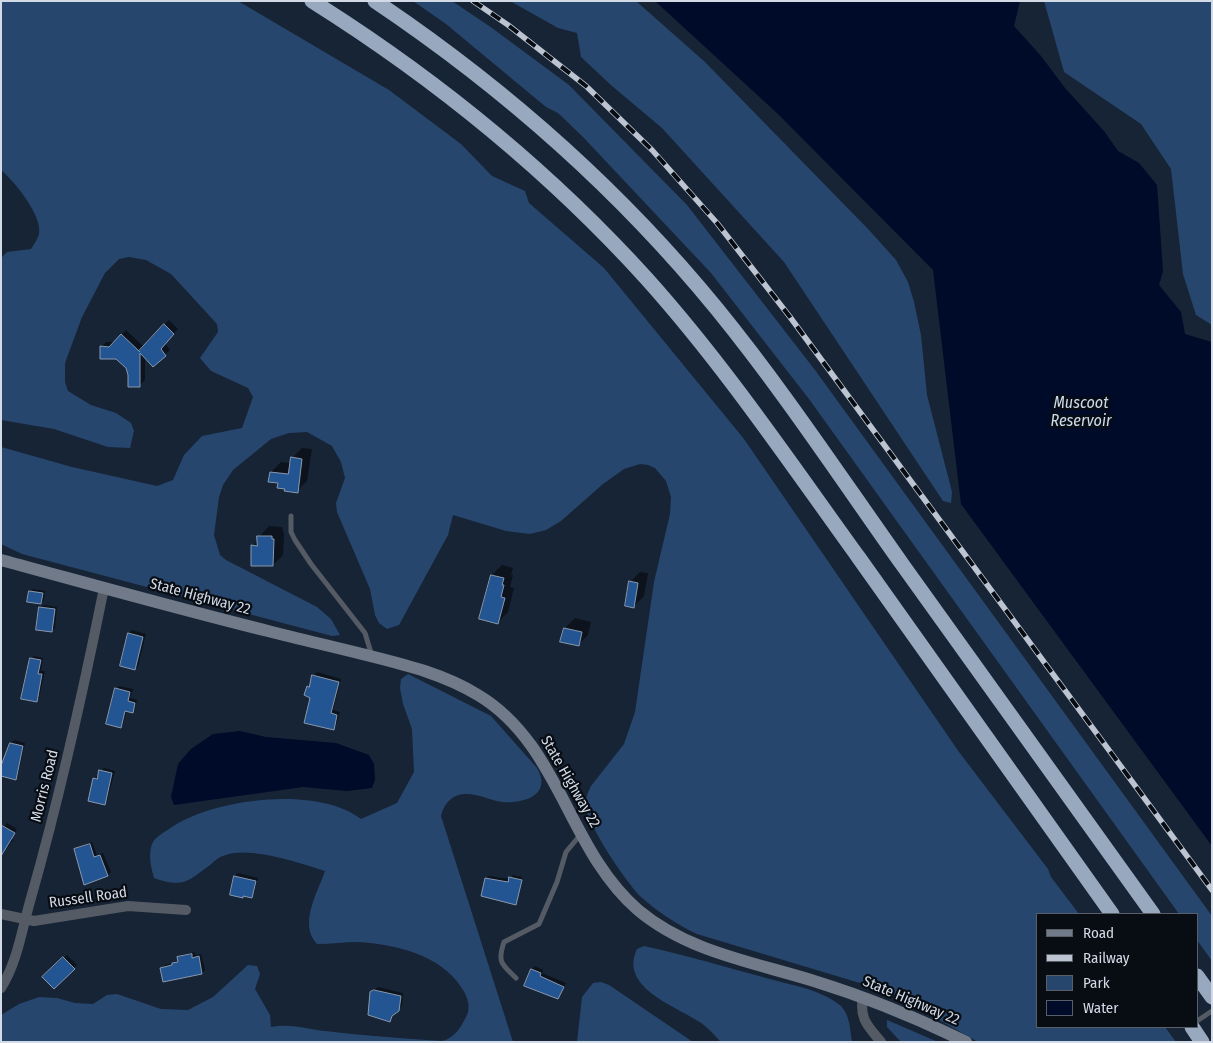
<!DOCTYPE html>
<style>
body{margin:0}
#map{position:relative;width:1213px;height:1043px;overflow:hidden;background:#172435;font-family:"Fira Sans Condensed",sans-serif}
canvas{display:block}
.frame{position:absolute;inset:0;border:2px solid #d2dae6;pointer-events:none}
.legend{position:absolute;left:1036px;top:913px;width:162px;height:115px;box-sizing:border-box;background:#080d14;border:1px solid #595f68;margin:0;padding:6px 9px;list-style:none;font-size:15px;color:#d2dae6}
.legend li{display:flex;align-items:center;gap:10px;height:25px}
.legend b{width:25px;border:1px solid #595f68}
</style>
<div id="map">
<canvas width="1213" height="1043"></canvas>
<div class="frame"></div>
<ul class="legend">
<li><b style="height:6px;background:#707a88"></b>Road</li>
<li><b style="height:6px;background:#bcc4d1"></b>Railway</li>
<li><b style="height:14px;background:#27466e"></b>Park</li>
<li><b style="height:14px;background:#000a29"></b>Water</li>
</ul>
</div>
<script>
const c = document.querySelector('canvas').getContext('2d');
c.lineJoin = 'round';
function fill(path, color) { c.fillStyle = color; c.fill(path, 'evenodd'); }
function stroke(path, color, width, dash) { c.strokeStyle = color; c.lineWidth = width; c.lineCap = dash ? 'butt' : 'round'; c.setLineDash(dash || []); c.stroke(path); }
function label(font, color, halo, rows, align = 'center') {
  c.font = font + ' "Fira Sans Condensed",sans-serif'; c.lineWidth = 4.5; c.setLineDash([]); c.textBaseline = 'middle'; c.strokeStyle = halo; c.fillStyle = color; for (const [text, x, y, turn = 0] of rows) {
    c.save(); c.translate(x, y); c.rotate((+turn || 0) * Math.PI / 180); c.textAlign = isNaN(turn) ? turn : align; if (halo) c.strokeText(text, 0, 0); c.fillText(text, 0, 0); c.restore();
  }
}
fill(new Path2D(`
 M1,1H238L389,90L461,144L492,176L525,191L529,203L604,268L744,439L959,752L1048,869L1051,877L1079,914H1037V1027H1165L1176,1042H978L897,996L883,990L697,934C678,925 656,911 640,896C626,882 589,827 586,808C585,800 587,794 591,786L624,744L635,712L654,582L670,514L671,497L666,481L655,468L648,465L640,464L624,469L603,484L561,521L546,530L530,534L506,531L453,515L448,535L399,625L387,629L379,623L375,615L370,589L337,512L336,503L345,478L341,462L332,446L307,432L289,433L271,439L233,470L223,485L219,497L214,535L220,555L226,560L317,607L331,619L340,635L332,636L22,554L1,544V447L72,467L157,486L173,480L184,455L202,436L242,428L253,397L248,388L211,371L200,358L218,332L217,324L171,274L146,260L129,257L119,259L105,273L82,317L65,363V382L68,391L91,405L116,413L131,423L134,431L130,448L108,447L54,429L1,420V258L7,252L31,249C34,244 38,239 39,234C43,216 14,181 1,170Z
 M413,1H452L492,28L569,85L687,205L815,370L1212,916V961L1197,940V914H1179L809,399L711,273L583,137L558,113L546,107L446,24Z
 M510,1H636L705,62L869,230L896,260L908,282L914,302L921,335L927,395L952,492L951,503L943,501L784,262L662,128L612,86L581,57L577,33L558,28Z
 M1044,1H1212V325L1196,315L1183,274L1171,169L1141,124L1064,72Z
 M408,674L491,716L537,768C553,795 523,804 502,802C489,800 477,793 464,794C451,795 444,804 441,816L513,1042H1V1015L19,1004L39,997L57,998L75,1003L93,1004L107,995L117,994L161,1009L188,1010L213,997L248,965L257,966L260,974L255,989L270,1015L271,1027C290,1023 306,1029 325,1031C364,1036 403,1038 442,1041C455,1038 461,1027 467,1015C471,1006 467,995 461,987C441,955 394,944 359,942C345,942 331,944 317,944C298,924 318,892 325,871C300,863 247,845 223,856C218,857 214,862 210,865C187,882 183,888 154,878C151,867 148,855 152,844C155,837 163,833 169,829C212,798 318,785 361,819L397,803L414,772L412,729L403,704L400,688L401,679Z
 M644,946C685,955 726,967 766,978C790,985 821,989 841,1006C850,1015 850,1030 852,1042H721C714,1035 707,1026 698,1021C673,1005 619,987 637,949Z
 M601,982L609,985L693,1042H577L582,997L593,983Z
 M887,1020L938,1042H901L887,1027Z`), '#27466e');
fill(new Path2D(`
 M655,1H1020L1014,26L1041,56L1065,88L1104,131L1118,151L1139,163L1157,185L1163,271L1159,285L1181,312L1185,334L1212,342V846L961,504L933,270L778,114Z
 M240,731L266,737L336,743L369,755L374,764L375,780L372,788L347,791L303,787L174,805L171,797L178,764L191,749L213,734Z`), '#000a29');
fill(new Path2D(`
 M169,320L178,329L165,343L170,350L153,365L145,356V380L140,385L129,375L127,367L101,347L106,342H115L126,330L144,347Z
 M302,448L312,449L307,481L297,491L279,482L271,472L281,462L291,463L292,458Z
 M269,526L282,527L284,534L283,555L273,565L253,546L258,540L259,537Z
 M502,565L513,568L511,575H513L510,587L514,588L508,612L498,622L492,575Z
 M640,572L648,573L644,596L634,606L630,582Z
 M33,589L45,591L44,600L41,603L30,592Z
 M44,605L57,607L55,628L52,631L40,608Z
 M575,618L591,622L588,635L578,645L565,628Z
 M132,630L146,634L138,666L135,669L129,633Z
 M34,656L43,658L41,671H45L39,698L36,701L31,659Z
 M317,672L341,679L333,710L340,712L336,725L333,728L312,698L308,687L311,684L314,675Z
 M119,686L133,689L130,698L137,700L135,708L132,711L127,710L123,724L120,727L116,689Z
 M14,740L25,743L18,775L15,778L11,743Z
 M104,768L115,771L107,800L104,803L94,779L97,776H99L101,771Z
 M7,823L17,829L11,839L13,840L3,853L1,852V831Z
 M92,842L97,855L103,853L111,872L108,875L99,877L76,850L79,847Z
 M238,873L258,878L254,893L251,896L245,895L242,897L231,894L235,876Z
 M513,875L522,877L515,902H517L515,904L486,879L489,876L510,879Z
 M195,952V955L201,954L205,970L202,973L162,968L165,965L173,963L179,960L182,955Z
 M67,955L77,965L54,987L44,977Z
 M535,966L543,970L542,973L566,983L558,998L532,969Z
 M378,987L403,993L402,1006L394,1013L390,1020L371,993Z`), '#0007');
const building = new Path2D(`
 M164,324L174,334L161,349L166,356L153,367L140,353V387H128V375L126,368L116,359H100V346L109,347L121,334L140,352L139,351Z
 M291,457L302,459L298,493L284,491L285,489L277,488L278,483L268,482L270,472L288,474Z
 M257,536H272V539H274L273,566H251V545L257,546Z
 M491,575L504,578L502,585H504L501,597L505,598L498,624L479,619Z
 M629,581L638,583L634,608L625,606Z
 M29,591L43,593L41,604L27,602Z
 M39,607L55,609L52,632L36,630Z
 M564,628L582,632L579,646L560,642Z
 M128,633L143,637L135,670L120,666Z
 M30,658L41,660L38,674H42L37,702L21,699Z
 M312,675L339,682L331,713L337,715L334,730L304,723L310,698L304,695L307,686L309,687Z
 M115,688L130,692L128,701L135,703L133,713L125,711L121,728L106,724Z
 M10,743L23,746L16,780L1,776V766Z
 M99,770L112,773L105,805L88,801L93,778L97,779Z
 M1,825L15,833L1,856Z
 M90,844L94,857L100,855L108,876L84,885L74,849Z
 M234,876L256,881L252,898L243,896V898L230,895Z
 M509,877L522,880L516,905L481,896L485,878L508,882Z
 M192,954V958L199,956L202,974L163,982L160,968L172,965V963L178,962L177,957Z
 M63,957L75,969L54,989L42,977Z
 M531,969L541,973L540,976L564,987L558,999L524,986Z
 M374,990L401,996L399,1011L392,1016L390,1022L368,1015L370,992Z`);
fill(building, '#245593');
stroke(building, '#8898ad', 1);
stroke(new Path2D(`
 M291,516V532L295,540L311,564L365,633L372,656
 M516,978C502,964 497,963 504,942L539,924L557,882L566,852L581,834
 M1197,1021L1212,1011`), '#555b64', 5);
stroke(new Path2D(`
 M1,914L34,921L128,906L186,910
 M1,988C18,961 22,928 31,898C60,796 83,692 104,588
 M863,997C859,1019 868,1026 881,1042`), '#555b64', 10);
stroke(new Path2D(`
 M1,560C90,584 179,609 268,631C299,639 330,646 362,654C402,664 442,673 478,695C560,744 568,850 638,910C688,952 753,962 814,981C866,997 917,1018 966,1042`), '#707a88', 12);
stroke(new Path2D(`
 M312,1C436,79 549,171 647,279C725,366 791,464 859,558C943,677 1027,796 1112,914
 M375,1C503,87 619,189 717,309C783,390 841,478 902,564C986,680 1069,797 1153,914
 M1197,976L1212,997
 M1192,1027L1202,1042`), '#98a8be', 15);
const rail = new Path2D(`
 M473,1L508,25L586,86L652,150L717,223L790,317L1212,890`);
stroke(rail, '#bcc4d1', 5.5);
stroke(rail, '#080d14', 4, [11]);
label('15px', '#d2dae6', '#080d14', [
 ["State Highway 22",200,597,15],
 ["State Highway 22",570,782,60],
 ["Morris Road",45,786,-76],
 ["Russell Road",88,898,-8],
 ["State Highway 22",911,1001,23]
]);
label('italic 16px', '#cddbed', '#080d14', [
 ["Muscoot",1081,404],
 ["Reservoir",1081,422]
]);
</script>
